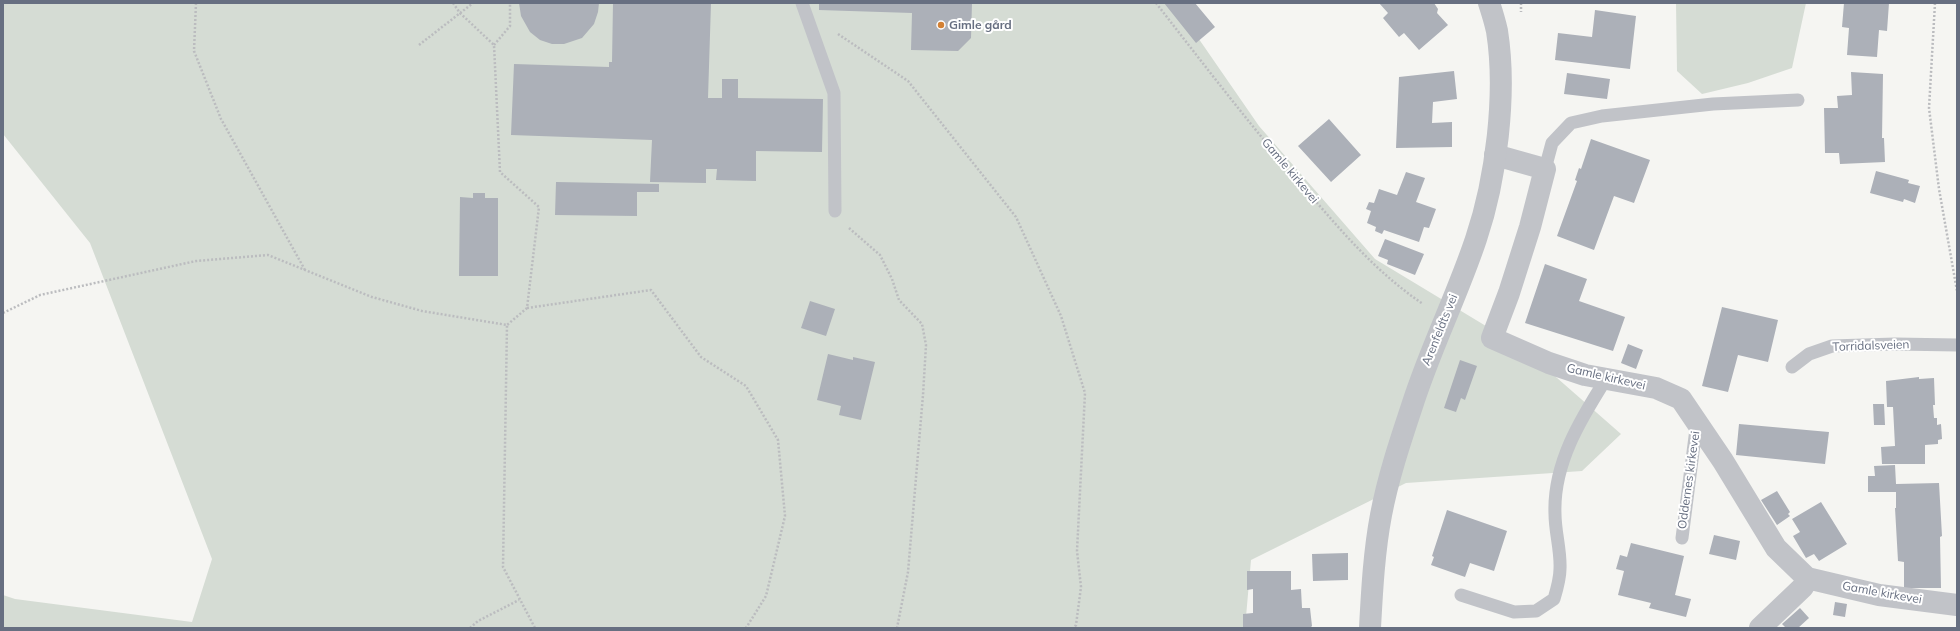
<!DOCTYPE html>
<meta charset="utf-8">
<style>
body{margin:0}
#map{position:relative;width:1960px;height:631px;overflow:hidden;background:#f5f5f2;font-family:Mulish,sans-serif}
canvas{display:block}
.frame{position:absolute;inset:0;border:4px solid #676f81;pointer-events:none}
</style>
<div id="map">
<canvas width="1960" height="631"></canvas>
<div class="frame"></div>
</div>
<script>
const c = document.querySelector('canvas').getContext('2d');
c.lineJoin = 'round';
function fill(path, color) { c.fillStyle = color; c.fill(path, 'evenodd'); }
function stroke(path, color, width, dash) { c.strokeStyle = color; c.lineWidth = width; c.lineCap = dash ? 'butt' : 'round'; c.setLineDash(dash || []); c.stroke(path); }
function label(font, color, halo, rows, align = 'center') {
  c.font = font + ' Mulish,sans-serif'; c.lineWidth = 4; c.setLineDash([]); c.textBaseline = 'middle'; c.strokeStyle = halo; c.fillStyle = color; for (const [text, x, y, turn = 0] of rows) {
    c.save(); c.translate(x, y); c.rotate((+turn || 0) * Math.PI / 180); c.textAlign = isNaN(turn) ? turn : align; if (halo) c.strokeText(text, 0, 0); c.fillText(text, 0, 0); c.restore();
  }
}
fill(new Path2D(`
 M3,3H1174L1259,126L1375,259L1524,349L1621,434L1582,471L1406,483L1251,560L1245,628H3V595L15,599L192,622L212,559L90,243L3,134Z
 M1676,3H1806L1792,68L1748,83L1702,94L1677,71Z`), '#d5dcd4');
fill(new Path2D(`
 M519,3H599L598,12L594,24L582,38L564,44H552L540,40L530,32L521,16Z
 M613,3H711L708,98H722V79H738V98L823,99L822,152L756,151V181L716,180L717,169H706V183L650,182L652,140L511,135L514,64L609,67V62H612Z
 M819,3H972L971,38L958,51L911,50L912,13L819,10Z
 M1164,3H1195L1215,27L1196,43Z
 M1379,3H1434L1438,9L1437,13L1448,25L1419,50L1404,33L1399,37L1383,18L1388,13Z
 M1844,3H1889L1887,31L1879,30L1877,57L1847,55L1849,28L1842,27Z
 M1595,10L1636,16L1630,69L1555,60L1558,33L1592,37Z
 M1454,71L1457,99L1433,102L1432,123L1452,122V147L1396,148L1399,77Z
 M1851,72L1883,74L1882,138H1884L1885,162L1840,164L1839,153H1825L1824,108H1838L1837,96L1852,95Z
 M1567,73L1610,79L1607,99L1564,94Z
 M1329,119L1361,155L1331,182L1298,146Z
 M1591,139L1650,160L1634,203L1614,196L1594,250L1557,236L1577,181L1575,180L1579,168L1581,169Z
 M1876,171L1909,180L1908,183L1920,186L1915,203L1904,199L1903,202L1870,193Z
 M1406,172L1425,178L1416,202L1436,209L1429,228L1424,227L1419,242L1384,230L1382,234L1375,231L1376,227L1367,223L1371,211L1366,209L1369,202L1374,203L1379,189L1397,195Z
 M556,182L659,184V192H637V216L555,215Z
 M473,193H485V198H498V276H459L460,197L473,198Z
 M1385,239L1424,254L1415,275L1387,264L1388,260L1378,256Z
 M1545,264L1587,279L1579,301L1625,317L1613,351L1525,323Z
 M810,301L835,309L826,336L801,328Z
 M1722,307L1778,320L1768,362L1738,355L1728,392L1702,386Z
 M1628,344L1643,350L1636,369L1621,363Z
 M828,354L853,360V357L875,362L861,420L839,415L841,406L817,400Z
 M1460,360L1477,366L1465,400L1461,398L1456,412L1444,408Z
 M1919,377V379L1934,378L1935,405H1933L1934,418H1937V425L1941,424L1942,439L1938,440V444L1925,445V464H1882L1881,447L1895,446L1893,407H1887L1886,381Z
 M1873,404H1884L1885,425H1874Z
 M1739,424L1829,432L1825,464L1736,455Z
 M1895,465L1896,484L1939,483L1942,536L1940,537L1941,588H1904V562L1898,561L1895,508H1896V492H1868V476H1875L1874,466Z
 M1777,491L1790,512L1788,514L1790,516L1777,525L1761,500Z
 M1821,502L1847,544L1819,561L1814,554L1806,558L1793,536L1800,532L1792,519Z
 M1447,510L1507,531L1494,571L1470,563L1465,577L1431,565L1434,557L1432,556Z
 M1714,535L1740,541L1736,560L1709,554Z
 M1631,543L1684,556L1675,595L1691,599L1686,617L1649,608L1651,603L1618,595L1624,571L1616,569L1620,555L1627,557Z
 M1348,553V580L1313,581L1312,554Z
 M1247,571H1291V590L1301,589L1302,608H1310L1312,626L1310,628H1243V614L1253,613V589L1247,590Z
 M1835,602L1847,604L1845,617L1833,615Z
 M1800,608L1809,618L1798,628H1786L1782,624Z`), '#acb0b8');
stroke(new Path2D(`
 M196,3L194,51L221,119L305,270
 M453,3L460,13L494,45L500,172L539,207L527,308L507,325
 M1156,3C1205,66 1254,130 1306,190C1342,232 1377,273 1423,304
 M1521,3V12
 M1935,3L1929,108L1939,189L1957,291
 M838,34L908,81L1016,217L1061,316L1085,393L1077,551L1081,587L1076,625L1074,628
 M419,45L473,3
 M494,45L510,26V3
 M849,228L880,255L892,279L899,300L922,324L926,345L923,395L908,572L897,628
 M527,308L651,290L701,357L746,386L778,440L785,516L766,596L746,628
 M3,313L40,295L196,261L268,255L372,297L422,311L507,325L503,567L535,628
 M470,628L478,621L519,600`), '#bbbcbf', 2.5, [2, 2]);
stroke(new Path2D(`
 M802,3L834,93L835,211
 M1545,169L1552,143L1571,123L1602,116L1713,104L1798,100
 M1792,367L1809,354L1832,346L1895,344L1957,345
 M1682,538L1697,421
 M1461,595L1514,612L1536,611L1554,599C1557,589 1560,579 1560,569C1561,551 1555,532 1555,514C1553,464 1580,420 1606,379`), '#c1c3c8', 13);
stroke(new Path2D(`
 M1495,155L1545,169L1530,227L1509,293L1492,338L1549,363L1585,375L1656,388L1681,399L1723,461L1776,548L1807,578L1879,595L1957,605
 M1760,628L1803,587L1807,578`), '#c1c3c8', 22);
stroke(new Path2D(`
 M1370,628C1372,591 1374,552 1381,515C1388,478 1400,442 1412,406C1430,349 1457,296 1476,239C1496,180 1507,94 1497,31C1495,22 1492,12 1489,3`), '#c1c3c8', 22);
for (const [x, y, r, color] of [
 [941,25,4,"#d38134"]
]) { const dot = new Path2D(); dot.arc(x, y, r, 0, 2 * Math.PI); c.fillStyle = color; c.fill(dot); stroke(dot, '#fff', 1.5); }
label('bold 12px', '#676f81', '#fff', [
 ["Gimle gård",949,25]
], 'left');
label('12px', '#676f81', '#fff', [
 ["Gamle kirkevei",1290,171,50],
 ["Arenfeldts vei",1440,330,-68],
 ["Torridalsveien",1871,346,-2],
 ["Gamle kirkevei",1606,377,13],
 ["Oddernes kirkevei",1689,480,-82],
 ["Gamle kirkevei",1882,593,10]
]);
</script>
